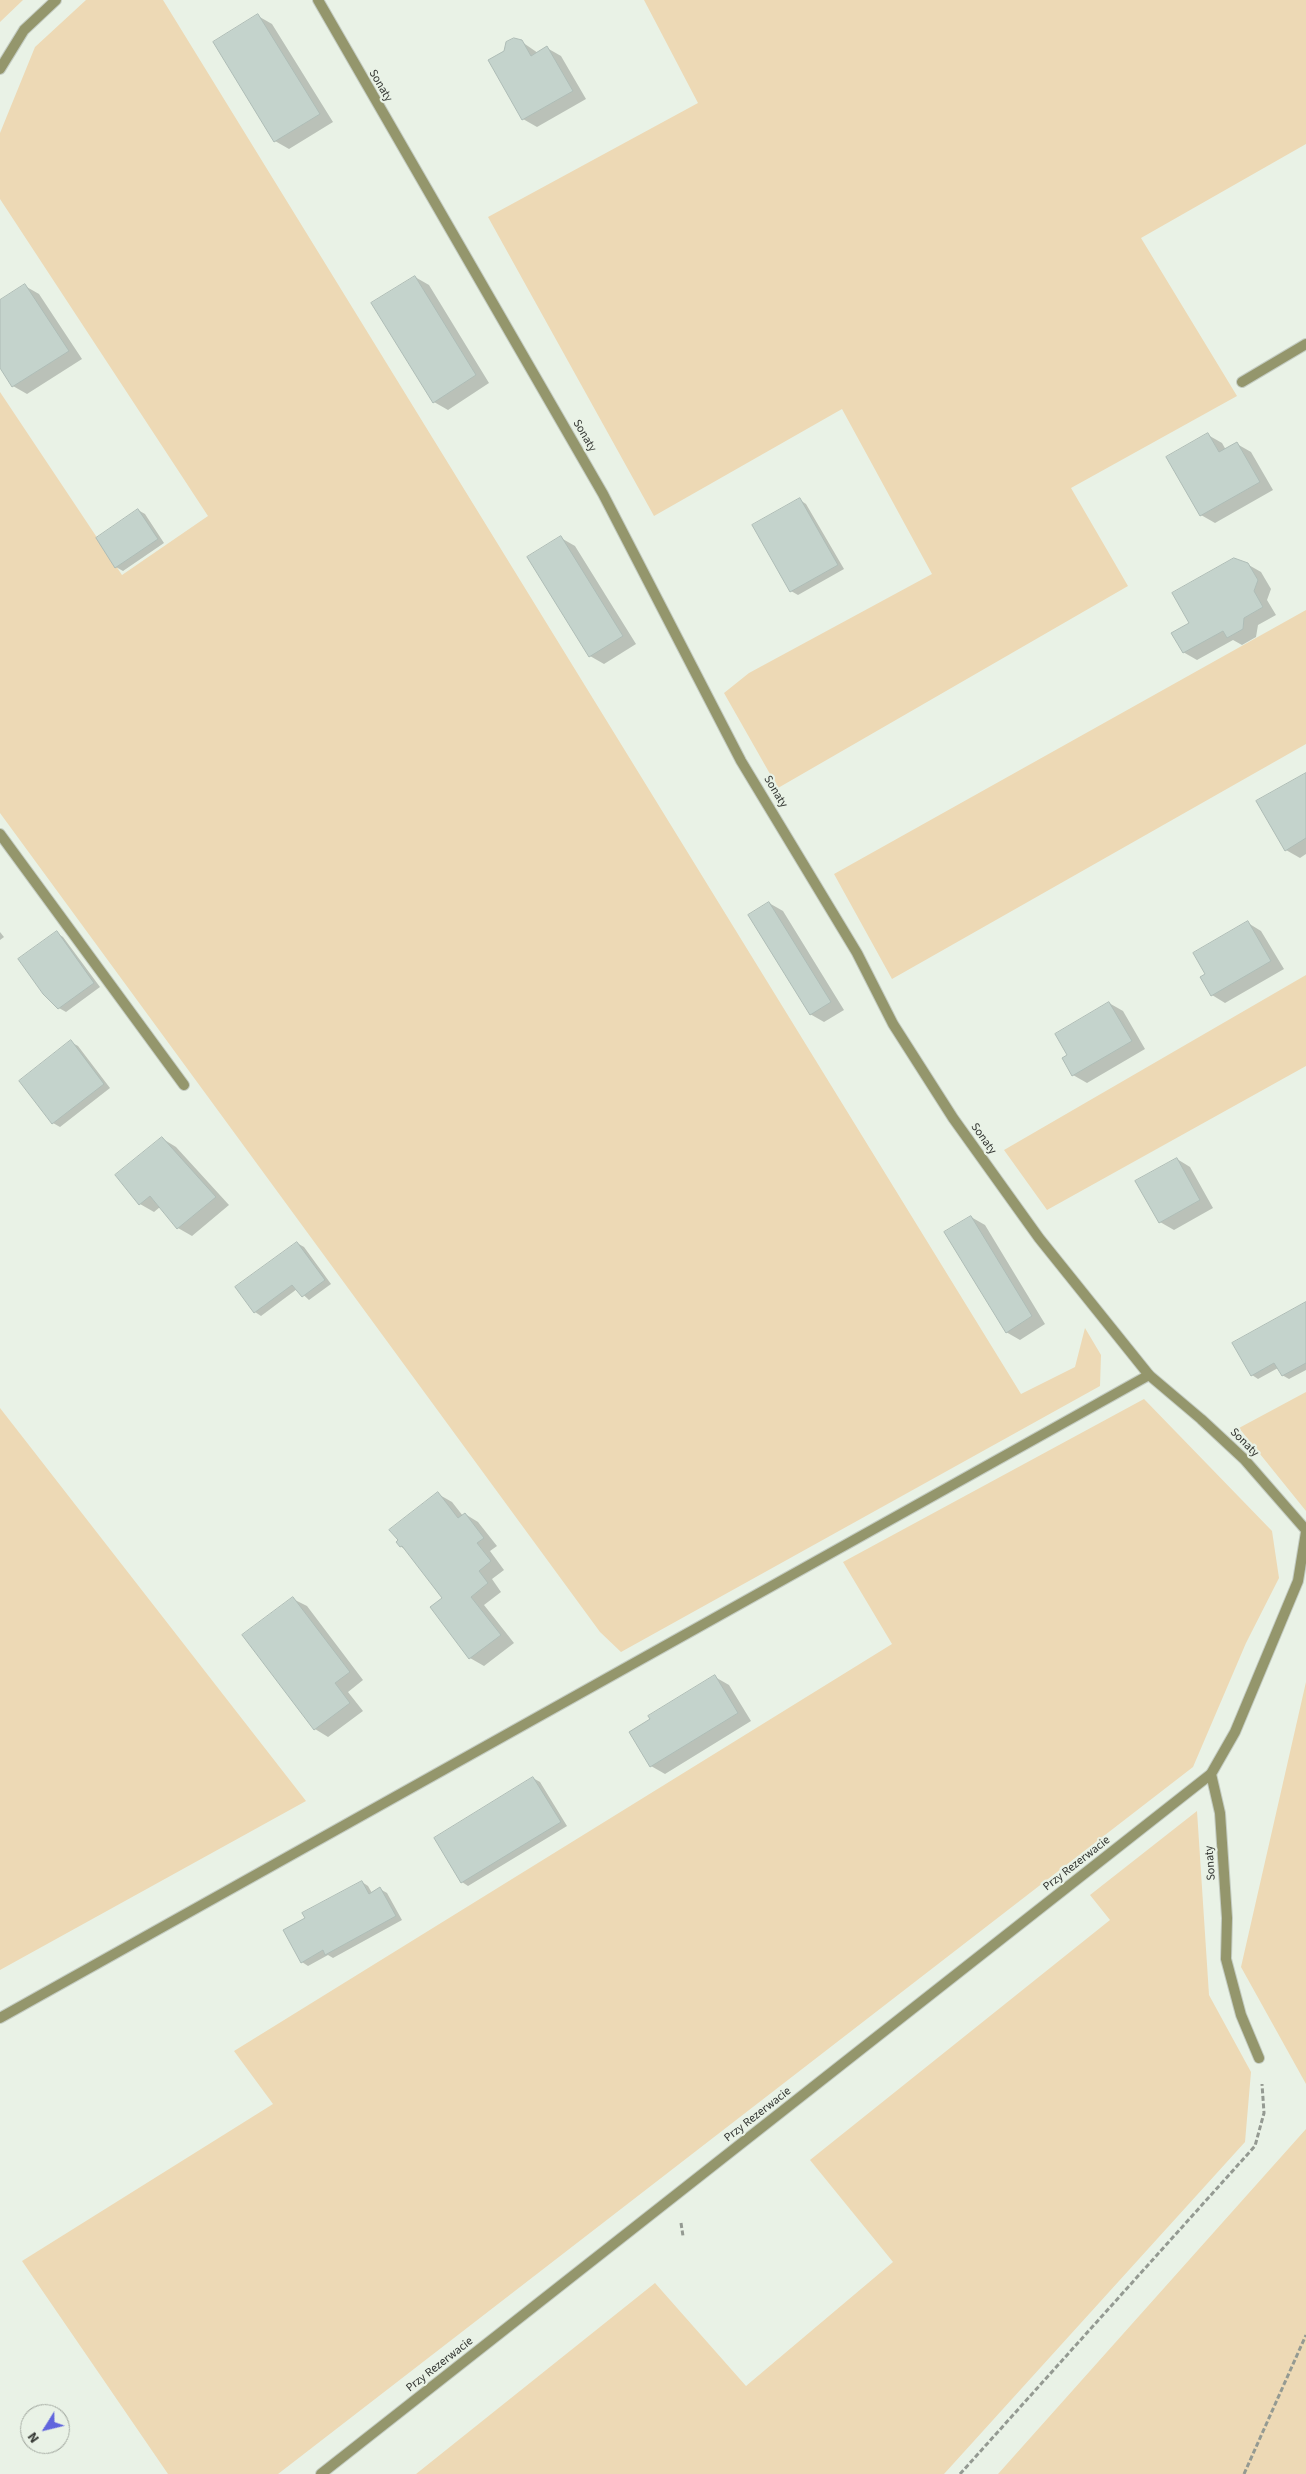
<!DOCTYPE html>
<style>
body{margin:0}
#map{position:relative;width:1306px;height:2474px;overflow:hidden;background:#e9f2e6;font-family:"Source Sans 3",sans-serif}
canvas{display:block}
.north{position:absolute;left:20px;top:2404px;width:50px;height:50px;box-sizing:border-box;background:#e9f2e6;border:1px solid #a0a69e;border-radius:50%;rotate:234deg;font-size:14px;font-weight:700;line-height:20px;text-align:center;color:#323531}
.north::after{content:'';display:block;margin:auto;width:18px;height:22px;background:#6065dd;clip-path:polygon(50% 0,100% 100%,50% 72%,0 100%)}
</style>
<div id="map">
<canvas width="1306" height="2474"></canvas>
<div class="north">N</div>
</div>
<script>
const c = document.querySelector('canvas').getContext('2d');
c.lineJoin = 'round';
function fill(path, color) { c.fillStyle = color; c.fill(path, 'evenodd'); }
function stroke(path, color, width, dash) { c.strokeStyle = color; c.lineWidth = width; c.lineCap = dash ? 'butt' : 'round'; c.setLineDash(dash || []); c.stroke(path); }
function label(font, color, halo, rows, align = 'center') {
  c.font = font + ' "Source Sans 3",sans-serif'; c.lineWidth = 4.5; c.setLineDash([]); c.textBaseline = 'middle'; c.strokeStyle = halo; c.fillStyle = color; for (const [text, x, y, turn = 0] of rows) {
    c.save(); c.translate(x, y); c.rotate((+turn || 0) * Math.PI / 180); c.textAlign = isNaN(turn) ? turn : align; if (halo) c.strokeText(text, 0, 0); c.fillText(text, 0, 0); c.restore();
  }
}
fill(new Path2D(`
 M0,0H23L0,22Z
 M86,0H163L1021,1394L1075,1367L1085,1328L1101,1355L1100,1386L621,1652L600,1632L0,813V392L122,575L208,516L0,199V133L35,47Z
 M644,0H1306V144L1141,238L1237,396L1071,488L1128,586L778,788L724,693L749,673L932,574L842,409L654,516L488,217L698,103Z
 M1306,610V744L892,979L834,874Z
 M1306,975V1066L1047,1210L1004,1150Z
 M1306,1392V1511L1239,1428Z
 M1144,1399L1272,1531L1279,1578L1246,1643L1193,1767L278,2474H168L22,2261L273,2104L234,2051L892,1644L843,1562Z
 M0,1408L306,1801L0,1970Z
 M1306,1682V2084L1241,1967Z
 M1197,1811L1209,1995L1251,2072L1245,2142L944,2474H416L655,2283L746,2386L893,2262L810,2160L1110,1920L1090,1895Z
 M1306,2129V2474H998Z`), '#edd9b5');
fill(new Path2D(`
 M258,16L272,24L333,122L289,149L275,141Z
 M522,42L538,53L547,48L561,56L586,99L537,127L523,119Z
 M415,277L429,285L489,383L448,410L434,402Z
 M25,286L39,294L82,359L27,394L13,386L0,366V302Z
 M1208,435L1222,443L1226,450L1237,444L1251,452L1273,490L1215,523L1201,515Z
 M800,500L806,504L844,569L798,595L791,591Z
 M138,510L145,514L164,543L123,571L116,567L97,538Z
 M561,538L575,546L636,644L604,664L590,656Z
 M1247,564L1261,572L1271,589L1267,600L1276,615L1258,625L1256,637L1242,645L1233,640L1197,660L1183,652L1191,624Z
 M1306,774V854L1300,858L1286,850Z
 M769,903L783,911L844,1010L824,1022L810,1014Z
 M1248,923L1261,931L1284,969L1225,1003L1212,995Z
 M0,932L4,937L0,940Z
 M57,933L63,937L100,987L66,1012L59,1008Z
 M1109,1003L1123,1011L1145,1049L1087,1083L1073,1075L1068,1055Z
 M71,1042L78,1046L110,1088L60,1127L53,1123Z
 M163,1139L176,1147L229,1205L192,1236L178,1228L160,1207L154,1212L140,1204Z
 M1177,1159L1190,1167L1213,1208L1174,1230L1160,1222Z
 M971,1217L985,1225L1045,1324L1020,1340L1006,1332Z
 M297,1243L304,1247L331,1284L309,1300L297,1289L261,1316L255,1312Z
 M1306,1303V1370L1289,1379L1282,1375L1278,1368L1258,1379L1252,1375Z
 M438,1494L452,1502L463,1516L465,1514L478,1522L497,1546L490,1551L504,1570L492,1579L501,1592L484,1605L514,1643L484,1666L470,1658L432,1607L443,1599L406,1550L400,1546Z
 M293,1599L307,1606L363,1680L348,1692L363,1711L328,1737L315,1729Z
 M715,1677L729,1685L751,1721L665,1774L651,1766L652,1719Z
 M533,1778L540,1782L567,1826L468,1886L462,1882Z
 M362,1882L368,1886L372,1893L380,1889L387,1893L402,1920L333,1958L328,1955L308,1966L302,1962L307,1918Z`), '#0003');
const building = new Path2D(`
 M258,14L320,114L274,142L213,42Z
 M514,38L522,40L531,56L547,46L573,91L522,120L488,60L504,51L506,42Z
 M415,276L476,375L433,403L371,303Z
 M25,284L69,351L12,387L0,368V300Z
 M1208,433L1219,452L1237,442L1260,482L1200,516L1166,457Z
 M800,498L838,565L790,592L752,525Z
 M138,509L158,539L115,568L96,538Z
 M561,536L623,636L589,657L527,557Z
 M1234,558L1248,563L1258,580L1254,591L1263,607L1244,618L1243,629L1227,638L1223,631L1183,653L1171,633L1189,623L1172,593Z
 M1306,773V838L1285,851L1256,801Z
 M769,902L831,1002L810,1015L748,915Z
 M1248,921L1271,961L1211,996L1200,977L1205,974L1193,953Z
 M57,931L94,983L58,1009L43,994L18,959Z
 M1109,1002L1132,1041L1072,1076L1062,1058L1067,1055L1055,1034Z
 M71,1040L104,1084L52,1124L19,1081Z
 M162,1137L216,1197L177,1229L150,1196L139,1205L115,1175Z
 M1177,1158L1200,1200L1159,1223L1135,1181Z
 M971,1216L1032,1316L1006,1333L944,1232Z
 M297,1242L325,1280L302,1297L292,1285L254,1313L235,1287Z
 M1306,1302V1363L1282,1376L1274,1363L1251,1376L1232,1343Z
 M438,1492L458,1518L465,1513L484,1538L477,1543L491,1561L479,1571L488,1583L471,1597L501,1635L469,1659L430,1607L442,1598L402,1546L400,1547L396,1542L398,1540L389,1530Z
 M293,1597L350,1672L335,1683L350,1703L314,1730L242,1635Z
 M715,1675L738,1713L650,1767L629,1732L650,1719L648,1716Z
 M533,1777L561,1822L461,1883L434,1838Z
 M362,1881L369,1894L380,1887L396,1916L325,1955L323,1950L301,1963L283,1930L305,1918L302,1913Z`);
fill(building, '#c4d3cc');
stroke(building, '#aebcb6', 1);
const service = new Path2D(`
 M1242,382L1306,344
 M0,834L184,1085
 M0,2018L1149,1375
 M321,2474L1211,1774`);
const minor = new Path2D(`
 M318,0L603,494L741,761L857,953L893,1024L953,1118L1039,1238L1149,1375L1201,1419L1244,1459L1306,1530
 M0,69L24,30L56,0
 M1259,2058L1241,2015L1226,1959L1227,1918L1220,1813L1211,1774L1235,1732L1298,1581L1306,1532`);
stroke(service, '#c4ccc2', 12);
stroke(minor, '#c4ccc2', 12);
stroke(new Path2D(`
 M681,2223L683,2236
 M960,2474L1255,2146L1264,2113L1262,2084
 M1244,2474L1306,2335`), '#949a92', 3, [5, 2.5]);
stroke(service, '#94966c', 10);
stroke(minor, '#94966c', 10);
label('12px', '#323531', '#e9f2e6', [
 ["Sonaty",380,86,60],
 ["Sonaty",584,436,60],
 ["Sonaty",775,792,59],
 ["Sonaty",983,1139,55],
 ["Sonaty",1244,1443,45],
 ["Sonaty",1211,1863,-94],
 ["Przy Rezerwacie",1077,1864,-38],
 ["Przy Rezerwacie",758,2115,-38],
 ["Przy Rezerwacie",440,2365,-38]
]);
</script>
